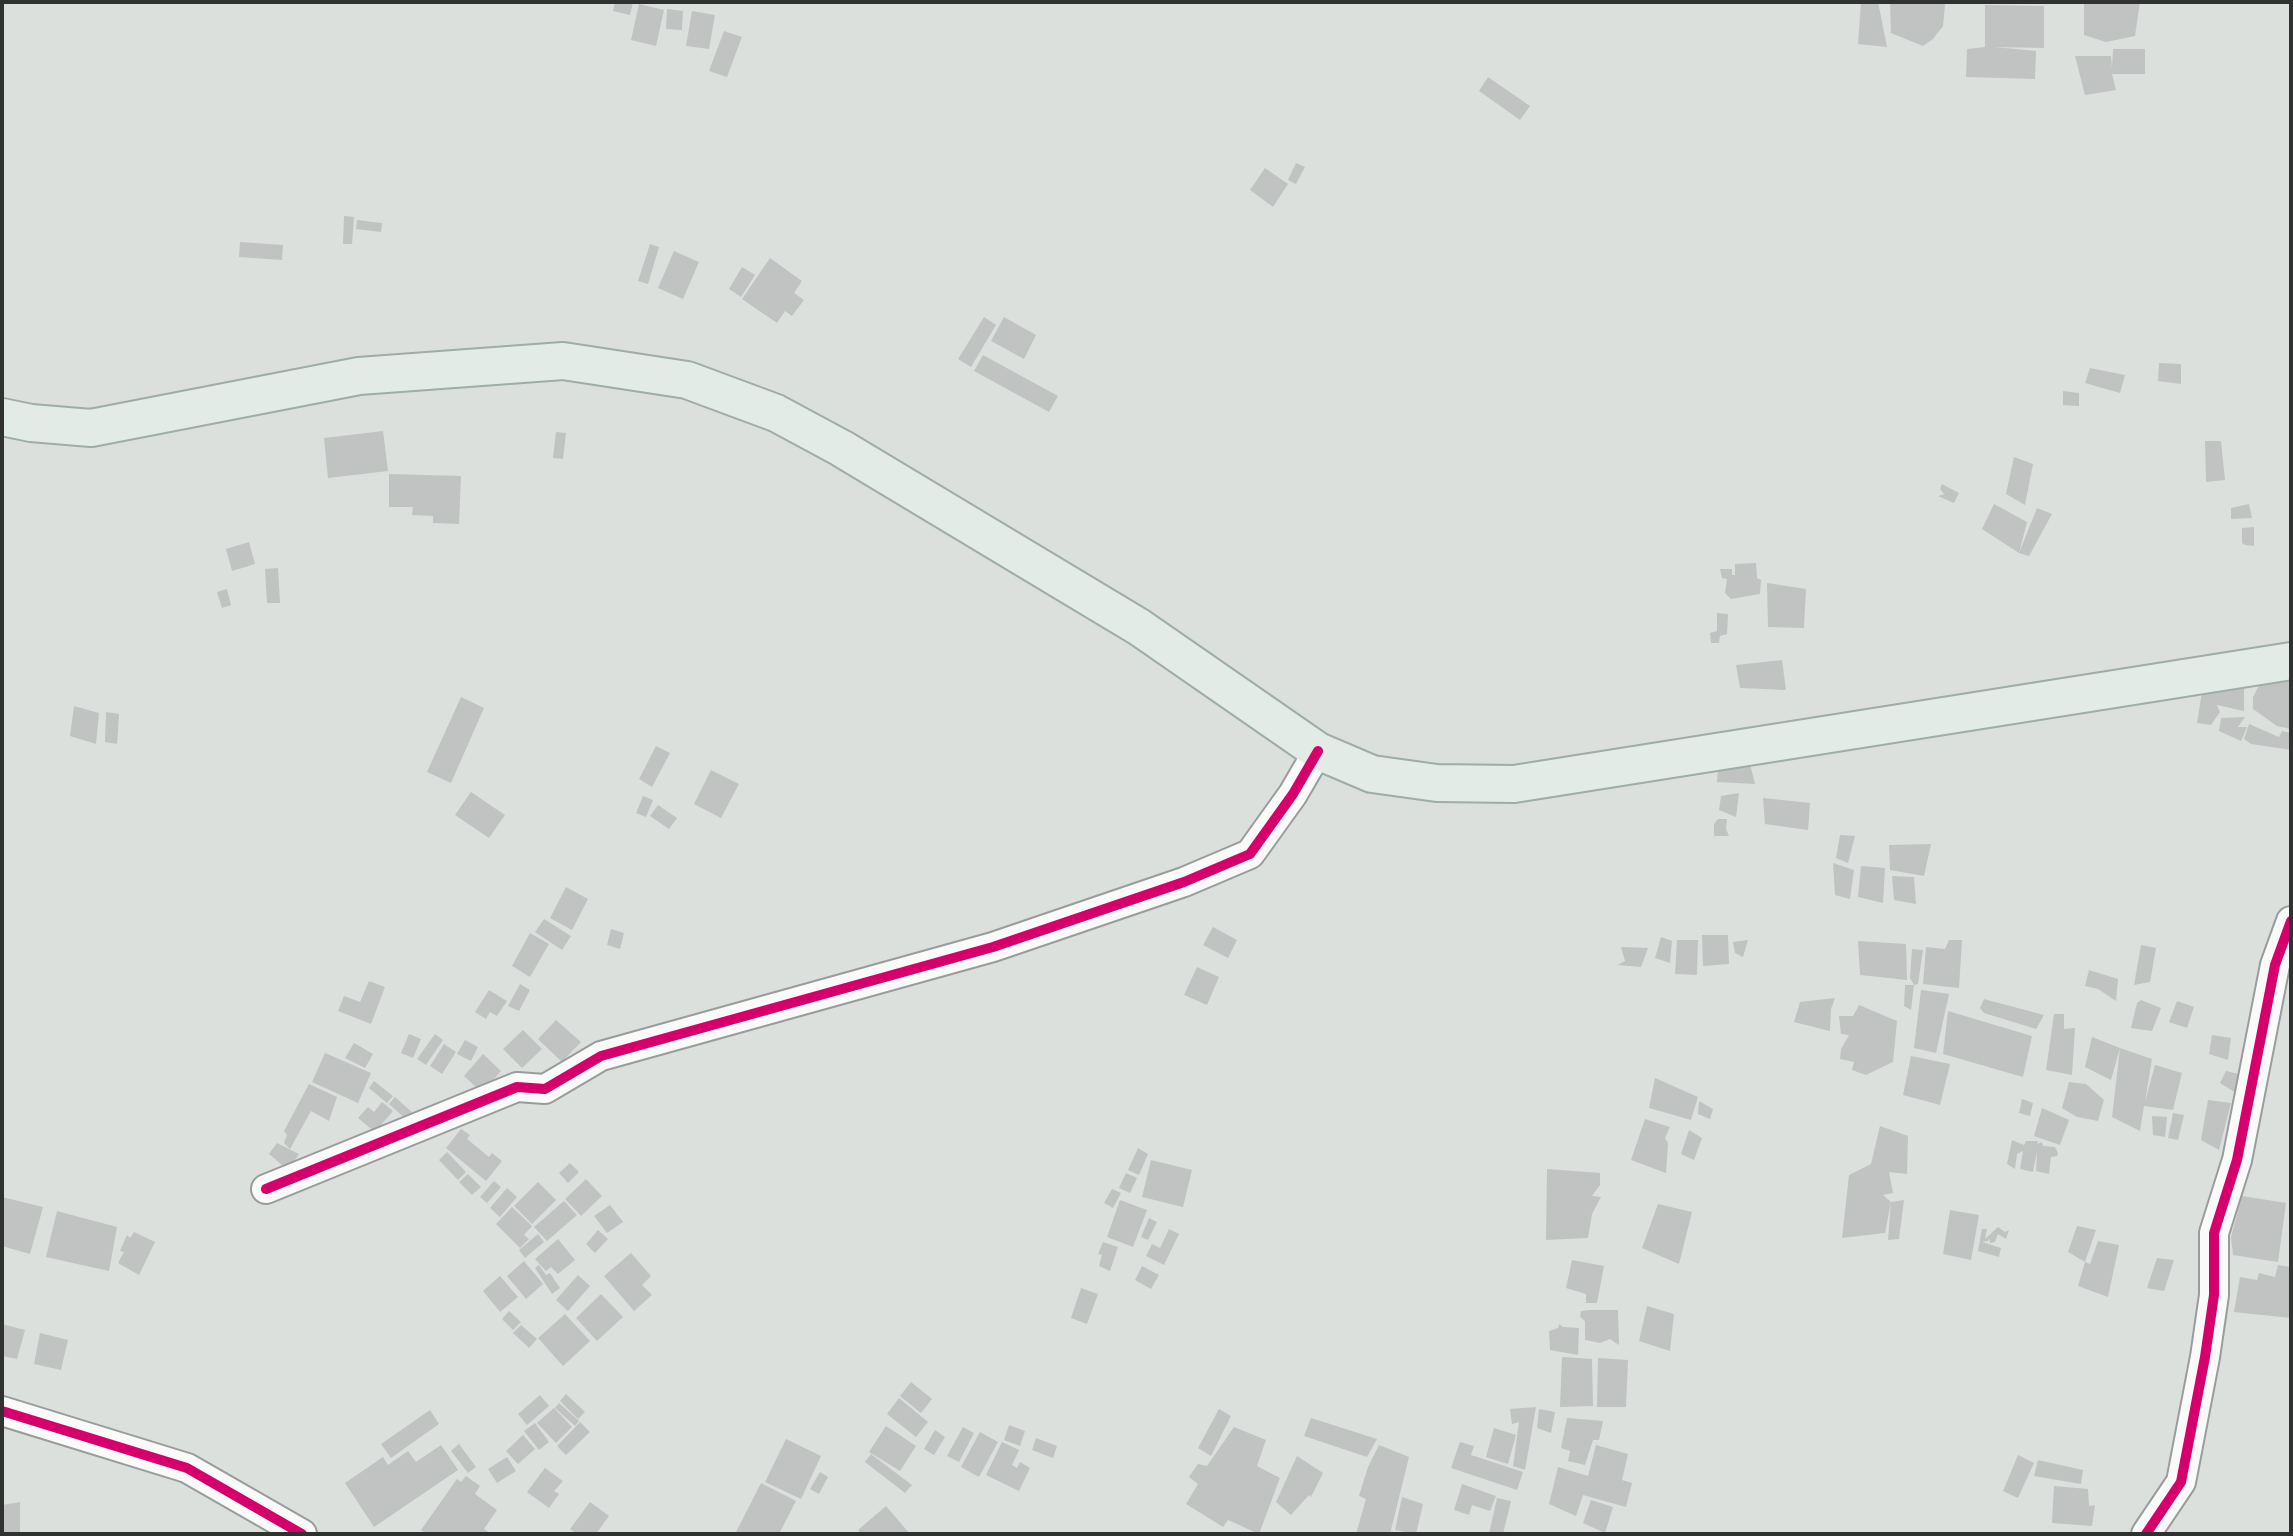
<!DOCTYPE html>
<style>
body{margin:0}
#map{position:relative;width:2293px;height:1536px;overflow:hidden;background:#dbe0dd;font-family:"DM Sans",sans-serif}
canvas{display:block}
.frame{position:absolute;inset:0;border:4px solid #2f3230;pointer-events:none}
</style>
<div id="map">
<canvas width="2293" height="1536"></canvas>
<div class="frame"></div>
</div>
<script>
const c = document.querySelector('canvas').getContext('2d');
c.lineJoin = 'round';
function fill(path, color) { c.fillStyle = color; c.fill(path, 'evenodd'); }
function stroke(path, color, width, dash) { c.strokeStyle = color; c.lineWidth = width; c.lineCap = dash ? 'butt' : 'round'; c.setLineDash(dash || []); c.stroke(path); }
fill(new Path2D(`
 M615,2H633L630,15L613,11Z
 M1861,2H1878L1887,47L1858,44Z
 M1890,2H1943L1945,5L1943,26L1933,39L1923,46L1891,33Z
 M2084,2H2140L2135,36L2106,42L2084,35Z
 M639,4L664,10L656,46L631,40Z
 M1985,5L2044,6V48L1994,47L2036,51L2035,79L1966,77L1967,49L1985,47Z
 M667,9L683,11L682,30L666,29Z
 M692,11L715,15L709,49L686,46Z
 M724,31L742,37L727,77L709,71Z
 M2113,49H2145V74H2112L2116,90L2085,95L2075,56H2111L2112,68Z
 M1488,77L1530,106L1520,120L1479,91Z
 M1296,163L1305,167L1296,184L1288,180Z
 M1265,168L1288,184L1273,207L1250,190Z
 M344,216L354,217L352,244H343Z
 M357,220L382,223L381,232L356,229Z
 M240,242L283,245L282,260L239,257Z
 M650,244L659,247L648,284L638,281Z
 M674,251L699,262L683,299L658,288Z
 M770,258L802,281L794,293L804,300L792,316L785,311L777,323L742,299Z
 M742,267L755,275L741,297L729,289Z
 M984,317L996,325L971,367L958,359Z
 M1004,317L1036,335L1024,359L991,341Z
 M983,355L1058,396L1049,412L974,371Z
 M2159,363L2181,364V384L2158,381Z
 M2090,368L2125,375L2120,393L2085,383Z
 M2063,391L2079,393V406L2063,405Z
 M383,431L388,471L328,478L324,438Z
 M556,432L566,433L563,459L553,458Z
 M2205,441H2221L2225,480L2206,482Z
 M2014,457L2033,464L2025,505L2006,494Z
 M389,474L461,476L459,524L433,523V516L412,515L413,507H389Z
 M1942,484L1959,493L1954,503L1938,496L1944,494L1940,489Z
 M1994,504L2027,522L2019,553L1982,529Z
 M2249,504L2252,518L2231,519V508Z
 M2037,508L2052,514L2029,556L2019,553Z
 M2254,527V546L2245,545L2242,543V528Z
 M249,542L255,564L232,571L226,549Z
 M1756,563L1757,578L1761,580L1760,594L1731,599L1725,593L1727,579L1722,578L1720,569H1732V575H1735V564Z
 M278,568L280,603H267L265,569Z
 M1767,583L1806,589L1804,628L1768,627Z
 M227,589L231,605L222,608L217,592Z
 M1717,613L1728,614L1727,634L1720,636L1719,643H1711L1710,633L1717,631Z
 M1782,660L1786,690L1740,688L1736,665Z
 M2276,679L2291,682V729L2277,726L2253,709V697L2261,682Z
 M2223,682L2244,689V711L2217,705L2220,712L2211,725L2197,723L2202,692Z
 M461,697L484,708L451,783L427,772Z
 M74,706L99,713L96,744L70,736Z
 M106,712L119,714L117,744L105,742Z
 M2245,717L2238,727H2247L2241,741L2219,731L2221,718Z
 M2249,724L2279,737L2282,731L2291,733V750L2251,744L2244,739Z
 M656,746L670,753L652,787L639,779Z
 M1750,764L1755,784L1717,782L1718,768Z
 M711,770L739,784L721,818L694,804Z
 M471,792L505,815L489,838L455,815Z
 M1739,793L1736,817L1719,810L1721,796Z
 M643,796L653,800L646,817L636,813Z
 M1763,798L1810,803L1808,830L1765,824Z
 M658,805L677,818L669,829L650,816Z
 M1718,819H1727L1726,829L1729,836H1714V824Z
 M1840,835L1855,836L1848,863L1836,858Z
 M1931,844L1924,876L1890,870L1889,845Z
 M1833,863L1854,870L1850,899L1835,895Z
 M1861,866L1885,868L1883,903L1858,897Z
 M1892,876L1914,877L1916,904L1894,900Z
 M566,887L588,899L572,930L550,918Z
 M544,919L571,936L562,950L535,932Z
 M1213,927L1237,940L1228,958L1203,945Z
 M611,929L624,933L620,949L607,945Z
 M530,933L549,944L530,977L512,966Z
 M1702,935H1728L1729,964L1703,966Z
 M1661,937L1672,941L1670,963L1655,958Z
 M1677,940H1698L1697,975L1675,974Z
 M1748,940L1743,957L1735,953L1733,942Z
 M1949,940H1962L1959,988L1923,984L1926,947L1945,949Z
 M1858,941L1906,944L1907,980L1860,975Z
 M2141,945L2156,948L2150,982L2134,985Z
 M1621,947L1648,948L1641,967L1618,965L1625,961Z
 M1912,949L1923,950L1918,984L1914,985L1910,978Z
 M1197,967L1219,977L1207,1005L1184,995Z
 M2089,970L2118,979L2116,1001L2098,989L2085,986Z
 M369,981L385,987L371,1024L338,1011L344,996L360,1002Z
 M520,984L530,990L519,1011L508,1006Z
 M1905,985H1914L1911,1010L1904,1006Z
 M489,990L507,1001L497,1016L490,1012L486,1019L475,1012Z
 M1921,990L1949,994L1936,1053L1914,1048Z
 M1835,998L1831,1009L1830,1031L1794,1022L1800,1002Z
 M1984,999L2044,1015L2036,1029L1984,1013L1980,1008Z
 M2141,1000L2161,1008L2152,1031L2131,1028L2137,1003Z
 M2177,1001L2194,1007L2187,1028L2169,1022Z
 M1859,1005L1897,1021L1893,1062L1866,1075L1852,1070L1854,1062L1840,1059L1841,1049L1849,1035L1841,1034L1839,1016H1853Z
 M1948,1011L2032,1036L2023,1077L1943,1054Z
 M2054,1014H2064V1029L2075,1028L2072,1075L2046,1070Z
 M556,1020L581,1042L562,1062L538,1039Z
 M523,1030L542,1049L522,1068L503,1049Z
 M409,1034L421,1039L413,1058L401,1053Z
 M435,1034L443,1040L426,1065L417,1059Z
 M2212,1035L2231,1038L2228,1060L2209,1054Z
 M2092,1037L2120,1048L2111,1080L2085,1067Z
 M465,1040L478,1047L471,1061L457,1054Z
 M354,1043L373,1054L365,1068L345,1058Z
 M444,1044L456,1052L442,1074L430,1066Z
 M2120,1048L2152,1059L2145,1102L2155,1065L2182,1073L2173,1110L2144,1106L2140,1131L2112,1117Z
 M325,1053L371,1073L358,1103L312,1082Z
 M483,1054L501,1071L482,1093L464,1076Z
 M1911,1056L1950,1064L1940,1105L1903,1095Z
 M2226,1071L2239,1074L2236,1093L2220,1083Z
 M1655,1078L1698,1097L1691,1120L1649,1108Z
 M374,1081L393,1096L387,1103L369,1088Z
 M2069,1082L2086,1084L2104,1100L2098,1121L2077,1117L2062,1108Z
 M309,1084L337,1097L329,1121L311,1111L290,1149L284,1143L287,1135L284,1131Z
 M395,1097L414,1114L408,1121L389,1104Z
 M2022,1099L2033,1103L2030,1116L2019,1113Z
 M2208,1100L2231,1103L2219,1150L2201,1140Z
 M1699,1101L1713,1109L1710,1119L1698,1114Z
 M382,1102L393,1111L375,1132L358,1118L368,1107L374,1112Z
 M2042,1108L2069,1120L2060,1145L2034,1136Z
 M2173,1113L2184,1115L2178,1140L2168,1138Z
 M2152,1116L2167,1117L2165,1137L2153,1135Z
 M1645,1119L1670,1127L1665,1138L1668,1143L1666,1173L1631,1160Z
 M1880,1126L1908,1136L1907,1174L1889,1172L1893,1193L1883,1195L1891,1202L1885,1233L1842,1238L1849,1175L1871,1164Z
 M461,1129L470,1135L467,1139L489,1157L492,1153L502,1161L486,1181L446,1148Z
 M1689,1130L1702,1138L1694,1160L1681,1154Z
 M2012,1140L2024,1145L2026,1141H2038L2037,1144L2042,1142L2043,1146L2055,1147L2058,1153L2057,1156L2051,1157L2049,1174L2036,1171L2037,1151L2033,1172L2020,1169L2023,1151L2017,1154L2015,1169L2007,1164Z
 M277,1143L299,1154L288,1170L269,1154Z
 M1138,1148L1148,1154L1139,1175L1128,1170Z
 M447,1152L466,1172L458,1180L439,1160Z
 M1151,1160L1192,1170L1183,1207L1142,1197Z
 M570,1163L579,1172L568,1183L559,1173Z
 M1547,1169L1600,1173V1185L1592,1196L1601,1197L1592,1214L1588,1238L1546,1240Z
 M1126,1173L1137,1178L1130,1193L1119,1188Z
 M468,1174L481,1187L472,1195L459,1182Z
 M586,1179L602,1196L581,1216L565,1199Z
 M494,1181L501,1187L487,1203L480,1197Z
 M538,1182L556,1200L532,1224L514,1206Z
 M507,1188L517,1197L500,1217L490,1208Z
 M1112,1189L1121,1193L1113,1208L1104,1203Z
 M2242,1196L2286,1203L2278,1262L2233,1255L2231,1237Z
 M2,1197L43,1207L30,1254L2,1246Z
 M1120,1200L1147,1210L1133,1247L1107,1237Z
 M1904,1200L1899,1239L1888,1240L1891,1202Z
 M564,1201L577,1215L547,1241L534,1227Z
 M1658,1204L1692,1212L1679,1264L1642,1248Z
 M610,1205L623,1222L607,1233L594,1216Z
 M512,1207L532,1226L524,1235L529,1239L520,1248L496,1224Z
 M1950,1210L1979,1215L1971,1260L1943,1254Z
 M57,1211L117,1227L109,1271L46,1257Z
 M1149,1218L1157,1222L1148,1240L1141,1237Z
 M2077,1226L2096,1230L2085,1262L2068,1252Z
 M1998,1227L2005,1232L2009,1230L2006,1239L1998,1234L1995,1242L1990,1243L1989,1238L1988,1241L1982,1242L2001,1248L1999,1257L1978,1251L1982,1229H1987L1985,1239Z
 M1169,1229L1179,1234L1164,1265L1146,1256L1152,1244L1160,1248Z
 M598,1230L608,1239L595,1253L586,1244Z
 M134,1232L155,1242L139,1275L118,1263L124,1252L120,1251L127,1235L130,1238Z
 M538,1234L544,1242L525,1258L519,1250Z
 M558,1239L575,1260L558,1274L551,1267L546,1271L535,1259Z
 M2098,1241L2119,1245L2108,1297L2078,1286L2085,1262L2090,1264Z
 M1103,1242L1118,1247L1110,1271L1099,1266L1102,1255L1098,1254Z
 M631,1253L651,1276L642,1285L652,1295L634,1311L604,1276Z
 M2157,1258L2174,1260L2164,1291L2147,1288Z
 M1572,1260L1604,1266L1597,1303H1586V1294L1566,1288Z
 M524,1261L543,1284L526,1299L507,1276Z
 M539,1265L546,1275L550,1273L560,1288L552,1294L535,1268Z
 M2278,1265L2291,1267V1318L2234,1312L2240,1277L2257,1280L2259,1273L2275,1277Z
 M1142,1266L1159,1275L1151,1289L1135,1280Z
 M578,1275L590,1286L568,1311L556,1300Z
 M500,1276L518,1297L500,1312L483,1291Z
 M1081,1288L1098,1294L1087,1324L1071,1318Z
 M601,1294L623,1317L597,1341L576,1318Z
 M1647,1306L1674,1314L1670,1351L1639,1341Z
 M1590,1310H1618L1619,1345L1610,1339L1600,1343L1585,1340V1321L1580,1317L1581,1311Z
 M509,1311L521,1322L513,1330L502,1319Z
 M565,1314L590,1341L563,1366L538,1338Z
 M2,1324L25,1330L17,1359L2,1356Z
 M1559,1324L1563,1327L1579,1328L1578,1355L1550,1350L1549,1331L1558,1328Z
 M521,1325L537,1339L529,1348L513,1333Z
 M40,1333L68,1340L61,1370L34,1364Z
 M1562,1357L1592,1359L1593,1406L1560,1407Z
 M1598,1358L1628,1360L1626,1407H1597Z
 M911,1382L932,1399L921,1413L900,1396Z
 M566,1394L585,1412L578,1419L560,1401Z
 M540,1395L549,1406L527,1425L518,1414Z
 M899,1398L928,1422L916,1437L887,1414Z
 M559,1403L579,1421L575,1426L555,1408Z
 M1536,1407L1525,1470L1513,1466L1519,1422L1512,1424L1510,1409Z
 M554,1408L572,1427L556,1443L537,1423Z
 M1219,1409L1231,1416L1211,1456L1198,1448Z
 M1539,1409L1555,1412L1551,1433L1537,1428Z
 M430,1410L439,1424L391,1458L381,1444Z
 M1311,1418L1377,1439L1367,1457L1304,1436Z
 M1567,1418L1603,1421L1599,1440H1593L1585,1465L1568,1461L1570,1451L1561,1448Z
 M580,1422L590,1432L566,1455L557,1446Z
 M535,1423L549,1442L539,1450L524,1431Z
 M1009,1425L1025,1431L1020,1446L1004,1440Z
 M886,1426L916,1446L900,1471L869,1452Z
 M963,1427L974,1433L959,1462L947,1456Z
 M1234,1427L1266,1440L1257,1466L1280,1478L1259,1534L1228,1520L1223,1527L1186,1504L1198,1484L1189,1477L1198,1464L1207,1466Z
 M1494,1428L1516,1435L1508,1464L1486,1457Z
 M935,1430L945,1437L934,1455L924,1449Z
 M980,1432L998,1442L979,1477L961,1467Z
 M523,1435L535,1449L518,1464L506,1451Z
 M1036,1438L1057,1446L1053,1458L1032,1450Z
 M786,1439L821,1456L801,1499L765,1482Z
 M1002,1442L1019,1450L1012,1465L1017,1468L1020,1462L1030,1468L1019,1491L986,1475Z
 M1460,1442L1474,1446L1471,1455L1523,1472L1517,1490L1451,1468Z
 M459,1444L476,1467L468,1473L451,1451Z
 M441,1445L458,1470L374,1527L345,1483L383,1457L388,1465L408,1451L416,1462Z
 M1379,1445L1409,1457L1390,1534H1356L1366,1499L1359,1496L1368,1467Z
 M1596,1445L1628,1454L1622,1480L1632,1483L1626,1507L1583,1495L1576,1516L1549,1504L1558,1467L1588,1476Z
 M871,1454L912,1485L905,1493L865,1462Z
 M2018,1455L2034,1463L2018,1498L2003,1491Z
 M1297,1456L1323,1473L1311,1497L1309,1495L1291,1515L1276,1502Z
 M507,1457L516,1471L497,1483L488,1469Z
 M2038,1460L2083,1470L2081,1484L2034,1476Z
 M545,1468L563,1481L554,1491L559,1494L549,1508L527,1492Z
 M820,1472L828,1477L819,1494L810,1489Z
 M466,1476L480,1486L475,1494L497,1510L484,1529L491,1534H427L421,1530L457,1479L461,1482Z
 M761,1483L796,1501L779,1534H741L736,1532Z
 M1462,1484L1496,1496L1490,1511L1472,1505L1469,1515L1454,1510Z
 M2054,1486L2088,1489L2089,1506L2095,1505L2092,1526L2052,1523Z
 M1402,1497L1423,1504L1416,1534L1395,1530Z
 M1497,1498L1511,1501L1503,1534H1489Z
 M1591,1500L1613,1507L1605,1533L1583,1523Z
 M20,1502V1534H2V1505Z
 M590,1502L609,1516L596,1534H577L570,1529Z
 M886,1506L910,1534H861L858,1530Z`), '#c0c3c1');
const minor = new Path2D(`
 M266,1189L517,1087L545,1089L601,1056L993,947L1184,882L1250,854L1293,794L1318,751
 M2,1411L187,1468L302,1534
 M2146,1534L2181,1482L2205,1357L2214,1295V1233L2237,1160L2275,965L2291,921`);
const major = new Path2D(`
 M2,417L31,423L91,428L359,376L563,361L687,380L776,413L841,448L1139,627L1318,751L1372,774L1437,783L1514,784L2291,661`);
stroke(minor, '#999c9a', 32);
stroke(major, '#9eada5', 40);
stroke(minor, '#fafafa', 28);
stroke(major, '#e2ebe6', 36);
stroke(new Path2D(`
 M266,1189L517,1087L545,1089L601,1056L993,947L1184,882L1250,854L1293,794L1318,751
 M2,1411L187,1468L302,1534
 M2146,1534L2181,1482L2205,1357L2214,1295V1233L2237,1160L2275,965L2291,921`), '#d6006c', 10);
</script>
